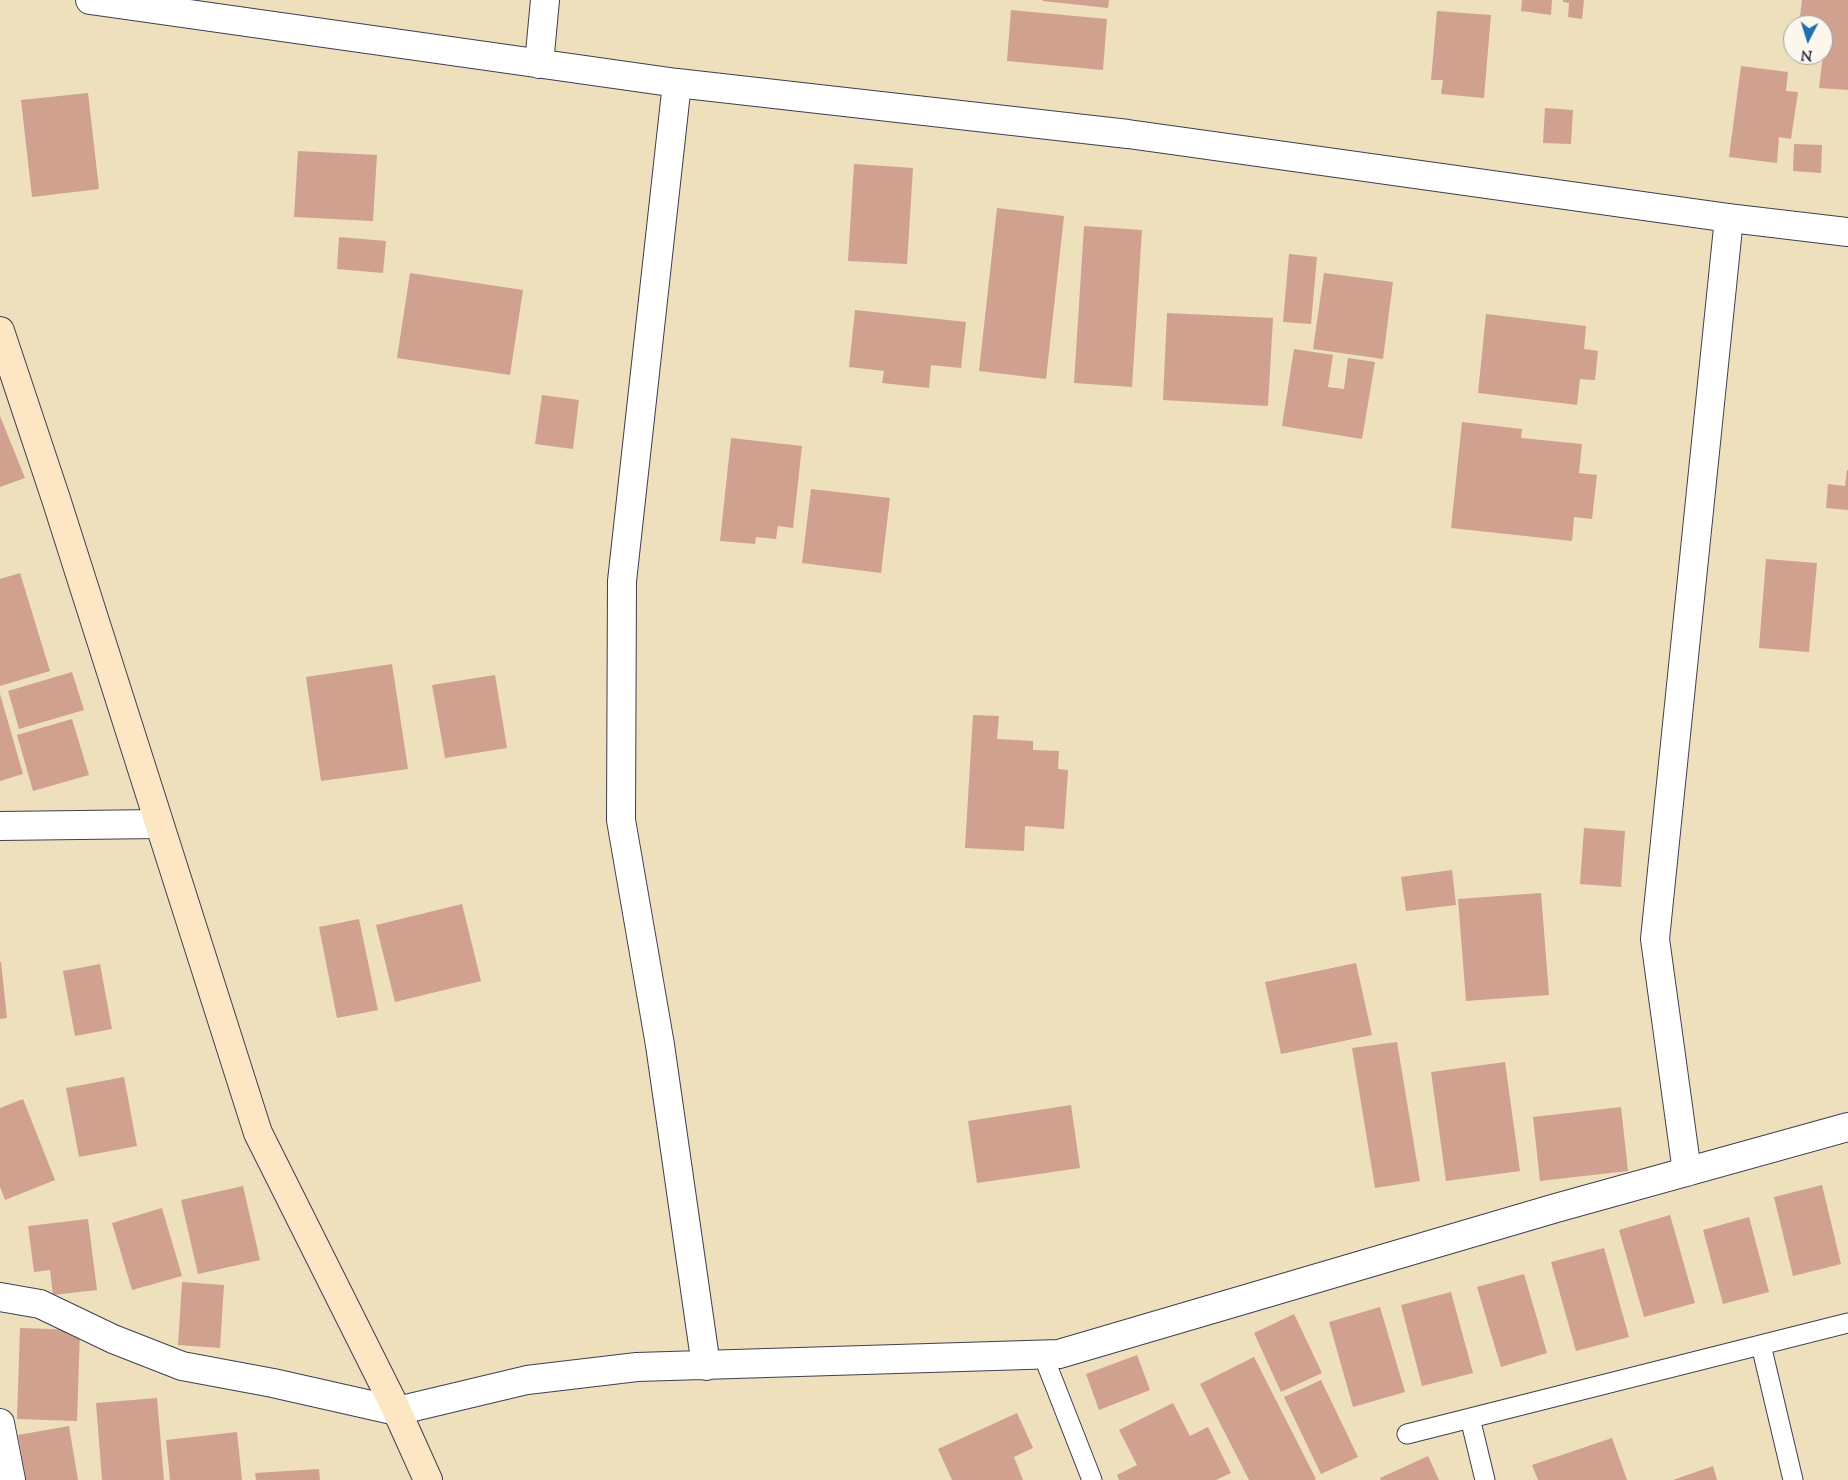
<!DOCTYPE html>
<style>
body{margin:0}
#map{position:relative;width:1848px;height:1480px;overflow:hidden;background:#eedfbd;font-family:"Sorts Mill Goudy",serif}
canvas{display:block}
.north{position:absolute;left:1783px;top:15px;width:50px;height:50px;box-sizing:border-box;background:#fbf7ec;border:1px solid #a4a2a5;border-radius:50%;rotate:185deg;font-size:14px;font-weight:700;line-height:20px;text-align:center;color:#22223b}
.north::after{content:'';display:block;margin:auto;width:18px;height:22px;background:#1f6fb2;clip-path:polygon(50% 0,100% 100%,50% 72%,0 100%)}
</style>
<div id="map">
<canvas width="1848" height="1480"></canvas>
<div class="north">N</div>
</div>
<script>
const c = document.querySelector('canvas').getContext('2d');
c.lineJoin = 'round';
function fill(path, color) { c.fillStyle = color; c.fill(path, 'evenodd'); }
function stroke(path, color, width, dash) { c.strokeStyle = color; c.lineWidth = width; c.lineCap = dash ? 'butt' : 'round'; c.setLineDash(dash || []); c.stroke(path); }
fill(new Path2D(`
 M1043,0H1109L1108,8L1043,1Z
 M1522,0H1552L1551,15L1521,11Z
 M1563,0H1584L1582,19L1568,17L1569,3L1563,2Z
 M1802,0H1848V90L1819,88L1823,55V25H1799Z
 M1011,10L1107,19L1103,70L1007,61Z
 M1437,11L1491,15L1484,98L1441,94L1443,80H1431Z
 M1741,66L1788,72L1786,91L1798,92L1791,139L1779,137L1777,163L1729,157Z
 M88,93L99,189L32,197L21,100Z
 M1545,108L1573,110L1571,144L1543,143Z
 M1794,144L1822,145L1821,173L1793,171Z
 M298,151L377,155L373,221L294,217Z
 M854,164L913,168L907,264L848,261Z
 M997,208L1064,216L1046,379L979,371Z
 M1084,226L1142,230L1132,387L1074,383Z
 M339,237L386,241L383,273L337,269Z
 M1289,254L1317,257L1311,324L1283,322Z
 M410,273L523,290L510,375L397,358Z
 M1324,273L1393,282L1383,359L1313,349Z
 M855,310L966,322L961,368L931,365L929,388L882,383L884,371L849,367Z
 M1167,313L1273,318L1268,406L1163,400Z
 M1486,314L1586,326L1584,349L1598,351L1595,380L1580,379L1577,405L1478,393Z
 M1294,349L1333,355L1328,387L1344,389L1348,358L1375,362L1362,439L1282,426Z
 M542,395L579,400L573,449L535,444Z
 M0,416L25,478L0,487Z
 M1462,422L1522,429L1521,438L1582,444L1579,473L1597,475L1592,519L1574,517L1572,541L1451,528Z
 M731,438L802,446L793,528L778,526L776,539L756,537L755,544L720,541Z
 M1847,470H1848V510L1826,508L1828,484L1845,486Z
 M811,489L890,498L881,573L802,563Z
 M1766,559L1817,563L1809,652L1759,648Z
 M20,573L50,671L0,686V579Z
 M392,664L408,769L321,781L306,677Z
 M72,672L84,710L19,729L8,691Z
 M495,675L507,748L445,758L432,685Z
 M0,694L23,774L0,781Z
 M973,715L999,716L997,739L1033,741V750L1059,751L1058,769L1068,770L1064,829L1025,826L1024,851L965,848Z
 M72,719L89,775L33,791L17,735Z
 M1584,828L1625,831L1621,887L1580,884Z
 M1452,870L1456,905L1406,911L1401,877Z
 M1541,893L1549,995L1466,1001L1458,899Z
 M462,904L481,981L395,1002L376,925Z
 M359,919L378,1010L337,1018L319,927Z
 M0,962H1L7,1018L0,1019Z
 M1356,963L1372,1035L1281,1054L1265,982Z
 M100,964L112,1029L75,1036L63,971Z
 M1397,1042L1420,1181L1375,1188L1352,1048Z
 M1505,1062L1520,1171L1446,1181L1431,1072Z
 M124,1077L137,1146L79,1157L66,1088Z
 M23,1099L55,1180L5,1200L0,1187V1108Z
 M1071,1105L1080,1168L977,1183L968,1121Z
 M1621,1107L1628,1171L1540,1181L1533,1117Z
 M1822,1185L1841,1264L1793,1276L1774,1197Z
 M243,1186L260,1260L198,1274L181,1200Z
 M162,1208L182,1276L132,1290L112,1223Z
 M1670,1215L1695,1303L1644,1317L1619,1230Z
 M1749,1217L1769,1292L1723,1304L1703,1230Z
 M88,1219L97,1290L53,1295L50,1270L34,1272L28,1226Z
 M1604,1248L1629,1337L1576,1351L1551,1262Z
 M1524,1274L1547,1353L1501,1367L1477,1287Z
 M182,1282L224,1285L220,1348L178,1345Z
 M1451,1292L1473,1373L1422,1386L1401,1305Z
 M1380,1307L1405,1392L1353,1407L1329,1322Z
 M1294,1314L1322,1373L1281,1392L1254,1333Z
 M20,1328L80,1330L77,1421L17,1419Z
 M1137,1355L1150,1390L1099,1410L1086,1374Z
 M1254,1357L1316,1479L1314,1480H1249L1200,1384Z
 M1321,1380L1358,1457L1321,1474L1284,1397Z
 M157,1398L164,1480H102L96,1403Z
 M1173,1403L1190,1436L1208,1427L1231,1473L1216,1480H1119L1117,1475L1137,1465L1119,1430Z
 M1017,1413L1033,1448L1014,1457L1023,1480H952L938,1449Z
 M69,1426L78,1480H26L18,1435Z
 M237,1432L242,1480H170L166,1440Z
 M1612,1438L1627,1480H1538L1532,1465Z
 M1428,1456L1439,1480H1381L1380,1478Z
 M1713,1466L1717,1480H1673Z
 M319,1469L320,1480H256L255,1473Z`), '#d1a18f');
const lane = new Path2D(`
 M1761,1345L1793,1480
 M1043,1355L1092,1480
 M1470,1418L1485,1480
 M1407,1434L1848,1323`);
const street = new Path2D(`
 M90,0L677,83L1128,134L1729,218L1848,232
 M539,64L545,0
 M677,83L622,581L621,820L660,1045L706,1366
 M0,826L159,824
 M1687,1172L1655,939L1729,218
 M0,1297L40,1304L113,1339L182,1366L273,1383L397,1411L527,1380L637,1367L1059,1354L1556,1208L1848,1127
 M0,1423L11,1480`);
const secondary = new Path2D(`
 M0,331L56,499L258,1133L397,1411L428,1480`);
stroke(lane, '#413e4e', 21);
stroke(street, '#413e4e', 30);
stroke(secondary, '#413e4e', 30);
stroke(lane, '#fff', 19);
stroke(street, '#fff', 28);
stroke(secondary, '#fce6c4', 28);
</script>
